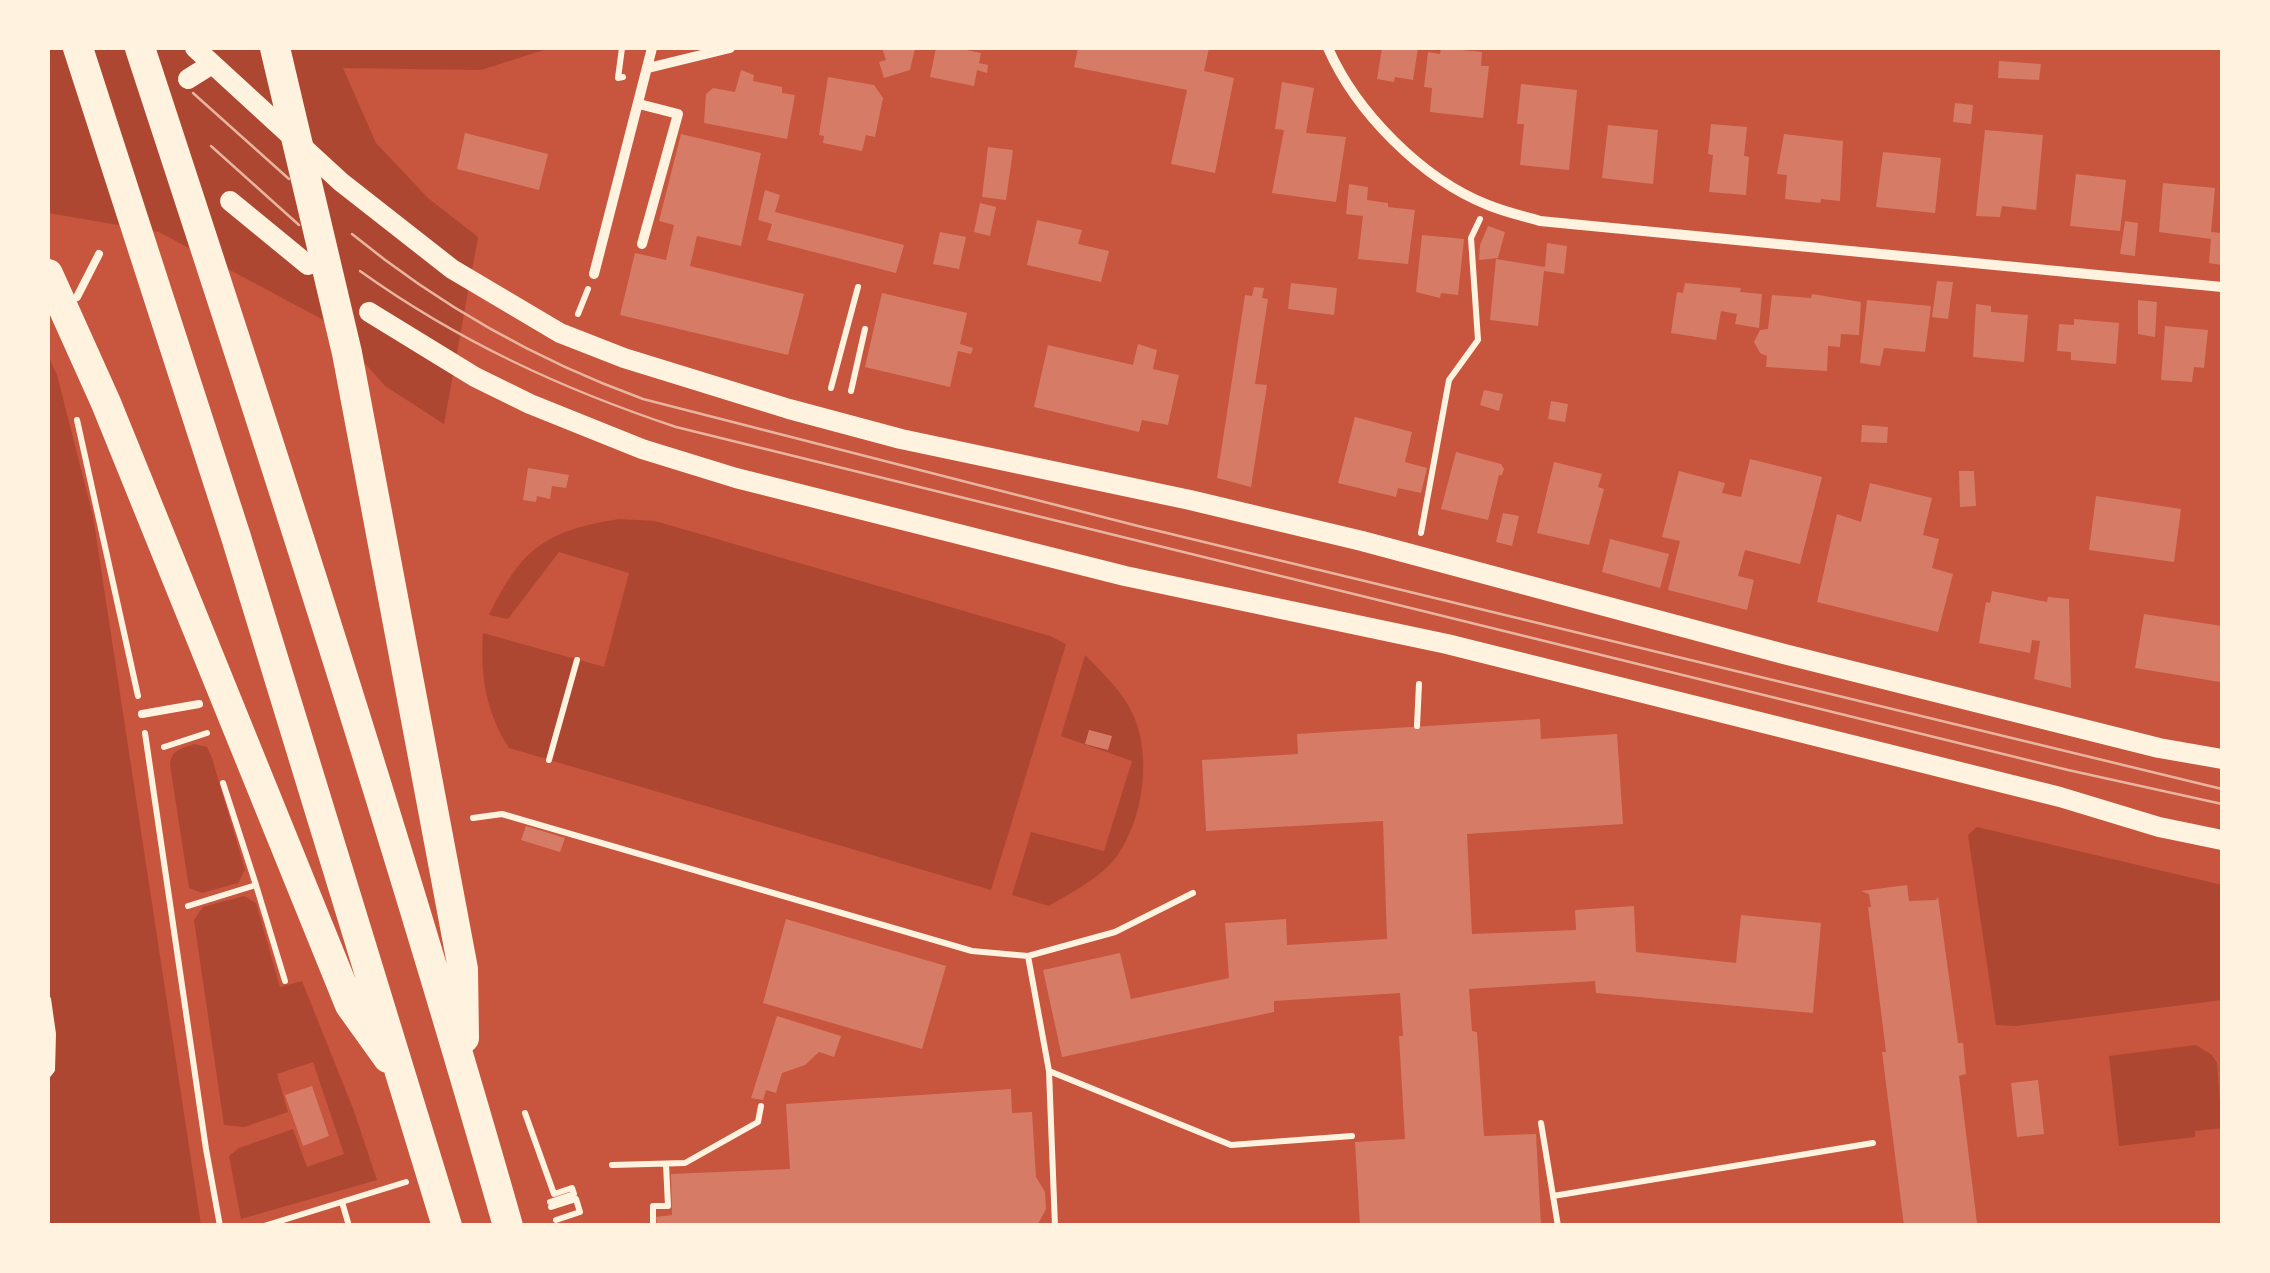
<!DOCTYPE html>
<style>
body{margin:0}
#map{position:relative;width:2270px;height:1273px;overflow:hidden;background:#c8553d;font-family:Raleway,sans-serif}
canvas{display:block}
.frame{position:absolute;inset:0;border:50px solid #fff3e0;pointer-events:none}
</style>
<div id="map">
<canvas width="2270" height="1273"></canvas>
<div class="frame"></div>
</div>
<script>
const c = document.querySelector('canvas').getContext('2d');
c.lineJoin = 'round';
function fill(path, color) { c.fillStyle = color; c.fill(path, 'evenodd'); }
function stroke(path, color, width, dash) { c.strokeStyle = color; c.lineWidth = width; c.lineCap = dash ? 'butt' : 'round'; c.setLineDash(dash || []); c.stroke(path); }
fill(new Path2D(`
 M48,48H550L481,70L343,68L376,143L428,198L478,237L444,424L385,386L329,323L159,232L48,213Z
 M48,355L57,375L93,516L201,1225H48Z
 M619,519L655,521L1050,636L1066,644L991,890L509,748C486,712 480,676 483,633L604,667L629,573L559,552L508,619L489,615C522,548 545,531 619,519Z
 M1085,655C1104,674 1128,697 1136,722C1151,764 1142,820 1117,856C1101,878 1072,892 1049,906L1012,895L1031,832L1104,851L1132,761L1061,736Z
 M194,744L207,747L212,758L245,870L238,883L202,893L189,888L170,765C171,750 181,749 194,744Z
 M1977,827L2222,885V1000L2016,1026L1996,1025L1968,835Z
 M244,896L256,903L280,987L302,981L354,1111L377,1180L241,1219L229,1156L239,1148L293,1129L307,1167L344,1154L313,1062L277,1074L288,1112L244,1127L224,1125L194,920L203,907Z
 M2196,1045L2212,1055L2217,1063L2222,1128L2195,1131V1137L2119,1146L2109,1056Z`), '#ae4732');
fill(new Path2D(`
 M882,48H915L910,70L884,78L879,62L886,60Z
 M936,48H957L981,53L979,63L988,65L987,73L977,70L974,86L930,77Z
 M1078,48H1209L1204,71L1234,78L1215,173L1171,164L1187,90L1074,67Z
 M1382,48H1418L1413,80L1395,77L1394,82L1377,79Z
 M1441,48L1482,52L1481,66H1489L1483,118L1430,112L1432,88L1424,87L1428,52L1440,54Z
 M1999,61L2041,64L2039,80L1998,78Z
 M741,70L754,75L753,81L782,87V93L795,95L787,139L704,123L706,94L713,88L735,92Z
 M828,77L874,85L883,98L875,137L866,135L862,151L823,143L824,136L819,135Z
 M1282,82L1314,88L1306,133L1346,137L1336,202L1272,193L1284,130L1275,129Z
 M1521,84L1577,90L1569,170L1520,165L1524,124H1517Z
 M1955,103L1973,105L1971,124L1953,122Z
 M1711,124L1747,127L1744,156L1749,157L1746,195L1709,192L1713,155L1708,154Z
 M1608,125L1658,130L1653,184L1602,178Z
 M1985,130L2043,135L2036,210L2002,206L2000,217L1976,216Z
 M465,133L548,154L539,190L457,169Z
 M681,134L761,153L741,246L697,236L690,266L804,294L788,355L620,315L635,253L666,260L674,225L659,221Z
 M1784,134L1843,141L1840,201L1821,199L1820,203L1785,199L1787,175L1777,174Z
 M988,147L1013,150L1006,200L982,197Z
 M1883,152L1941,158L1935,213L1876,207Z
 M2076,174L2126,180L2120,231L2070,226Z
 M2163,183L2215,188L2211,232L2222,233V265L2209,263L2211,239L2159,232Z
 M1349,184L1368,187L1367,200L1388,203V207L1415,210L1408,264L1358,259L1363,216L1346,214Z
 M765,190L780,195L775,212L904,245L896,273L767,240L772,224L758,220Z
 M980,203L996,207L990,236L974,232Z
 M1037,220L1082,230L1078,244L1109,251L1101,282L1027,265Z
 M2125,221L2138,223L2135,256L2120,254Z
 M1488,226L1505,232L1498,258L1479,260L1480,245Z
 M940,232L966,237L959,269L933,264Z
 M1422,235L1464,239L1458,295L1441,293L1440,298L1416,292Z
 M1547,243L1567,246L1564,274L1544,271L1538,326L1490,320L1496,259L1545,267Z
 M1937,281L1953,282L1948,319L1932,317Z
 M1291,283L1337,288L1334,315L1288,309Z
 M1685,283L1741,288L1740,292L1762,294L1759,328L1735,324L1737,314L1721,311L1716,340L1671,333L1677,292L1683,293Z
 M1254,287L1264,288L1262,298L1268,299L1255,384L1267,385L1251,487L1217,478L1245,295L1252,296Z
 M882,293L967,313L960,344L973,348L971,354L958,351L950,387L865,367Z
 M1812,294L1861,302L1859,335L1841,334L1840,347L1828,346L1827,371L1766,367L1767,356L1760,353L1754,342L1760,330L1768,329L1772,295L1811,298Z
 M1867,300L1931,306L1925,352L1884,348L1880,366L1860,363Z
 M2138,300L2157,302L2155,337L2138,334Z
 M1976,304L1991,306V312L2028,315L2024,362L1973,357Z
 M2074,319L2119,323L2116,364L2071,360V352L2057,351L2059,324L2074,325Z
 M2165,326L2208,330L2204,368L2194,367L2192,382L2161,380Z
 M1138,344L1157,350L1153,369L1179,375L1168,425L1142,420L1139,432L1034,407L1048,345L1133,365Z
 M1484,390L1503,394L1499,411L1480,405Z
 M1551,401L1568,404L1565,422L1548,419Z
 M1355,417L1412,432L1405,462L1427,468L1421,493L1398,488L1396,497L1338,483Z
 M1862,425L1888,427L1887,443L1861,442Z
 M1456,452L1501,464L1504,469L1502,475H1499L1488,520L1441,509Z
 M1750,459L1822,477L1800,564L1745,550L1738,576L1754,580L1747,610L1668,590L1680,541L1662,537L1679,471L1725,483L1722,493L1741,497Z
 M1554,462L1602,474L1598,487L1604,489L1589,545L1537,533Z
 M528,468L569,475L566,488L552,486L550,499L537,496L536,502L523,500Z
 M1959,471H1974L1976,506L1960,507Z
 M1870,483L1932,498L1923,535L1939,539L1932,568L1953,574L1938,632L1817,602L1837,514L1861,522Z
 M2096,496L2181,509L2174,562L2089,550Z
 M1503,513L1519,516L1512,546L1496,542Z
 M1610,539L1669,554L1660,588L1602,572Z
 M1992,591L2047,602L2048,597L2069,599L2071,688L2034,679L2040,641L2032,640L2030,653L1979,643L1986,602L1990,603Z
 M2144,614L2222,626L2220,682L2135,668Z
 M1540,719L1541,739L1617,734L1623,824L1467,834L1472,934L1576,930L1575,910L1634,906L1636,952L1736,963L1741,915L1821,923L1813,1013L1596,993L1595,981L1469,989L1472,1031L1477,1032L1484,1136L1536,1134L1541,1226H1360L1355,1142L1405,1139L1399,1036H1403L1400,993L1274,1001V1012L1062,1057L1043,970L1120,953L1131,999L1229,978L1225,923L1286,919L1287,945L1387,939L1383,821L1206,831L1202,760L1298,754L1297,734Z
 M1089,730L1112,736L1108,750L1085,744Z
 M526,826L565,838L560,852L521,840Z
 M1907,885L1909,901L1936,900L1938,897L1958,1043H1963L1966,1074L1959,1076L1977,1223L1904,1226L1882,1052H1886L1868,907H1871L1869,894L1861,891Z
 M786,919L946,966L922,1049L763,1003Z
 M777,1016L841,1036L834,1057L819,1052L805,1065L782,1073L776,1093L766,1090L763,1100L751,1098Z
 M2038,1080L2044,1134L2017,1137L2011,1083Z
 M312,1086L329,1136L303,1146L285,1095Z
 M1011,1089L1012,1113L1032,1112L1036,1177L1045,1192L1046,1209L1038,1224L657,1226L656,1217L672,1215L671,1174L790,1169L786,1104Z`), '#d67c66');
stroke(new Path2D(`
 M622,48L618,78L623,77
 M578,314L588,289
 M831,388L858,287
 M851,391L865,329
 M77,420L138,696
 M1421,533L1449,380L1478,340L1471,238L1480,219
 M1417,726L1419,684
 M145,733L206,1149L220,1226
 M164,747L207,733
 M549,760L577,660
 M473,818L502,814L972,951L1028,956L1115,932L1193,893
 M256,885L285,981
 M188,906L256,885L223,783
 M1028,956L1049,1071L1231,1145L1352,1136
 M48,999L53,1034L52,1070L48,1075
 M1049,1071L1055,1226
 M525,1113L554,1194L572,1188L574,1194
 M1541,1123L1558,1226
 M612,1165L685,1163L758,1122L761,1106
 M1553,1196L1873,1143
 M342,1202L349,1226
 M550,1202L574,1194
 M551,1207L576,1199L580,1212L556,1220
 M264,1226L406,1182
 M653,1226V1206H668L666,1164`), '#fff3e0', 6);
stroke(new Path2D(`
 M77,297L99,254
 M142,714L199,704`), '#fff3e0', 8);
stroke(new Path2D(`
 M1328,48C1356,112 1422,179 1488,205C1505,212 1523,216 1540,221L2222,287
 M648,68L730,48
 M639,104L678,114L642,244
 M594,274L652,48`), '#fff3e0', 10);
stroke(new Path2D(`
 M195,48L341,182L452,269L560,333L624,358L789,409L901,439L1190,500L1362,541L1784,654L2159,748L2222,759
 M188,79L212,64
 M230,201L308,265
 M369,312L475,377L530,404L642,449L736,478L1125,576L1447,644L2060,797L2159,827L2222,840`), '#fff3e0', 20);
stroke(new Path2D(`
 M78,48L236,537L447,1226
 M140,48C268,438 395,830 508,1226
 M275,48L347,353L463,969L464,1038
 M48,274L106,403L350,1005L388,1058`), '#fff3e0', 30);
stroke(new Path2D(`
 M193,93L289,179
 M211,146L299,225
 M352,234C440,306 536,360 643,399L1138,526L2222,789
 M360,271C458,341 562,389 676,427L2068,770L2222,804`), '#e9b49f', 2.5);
</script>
